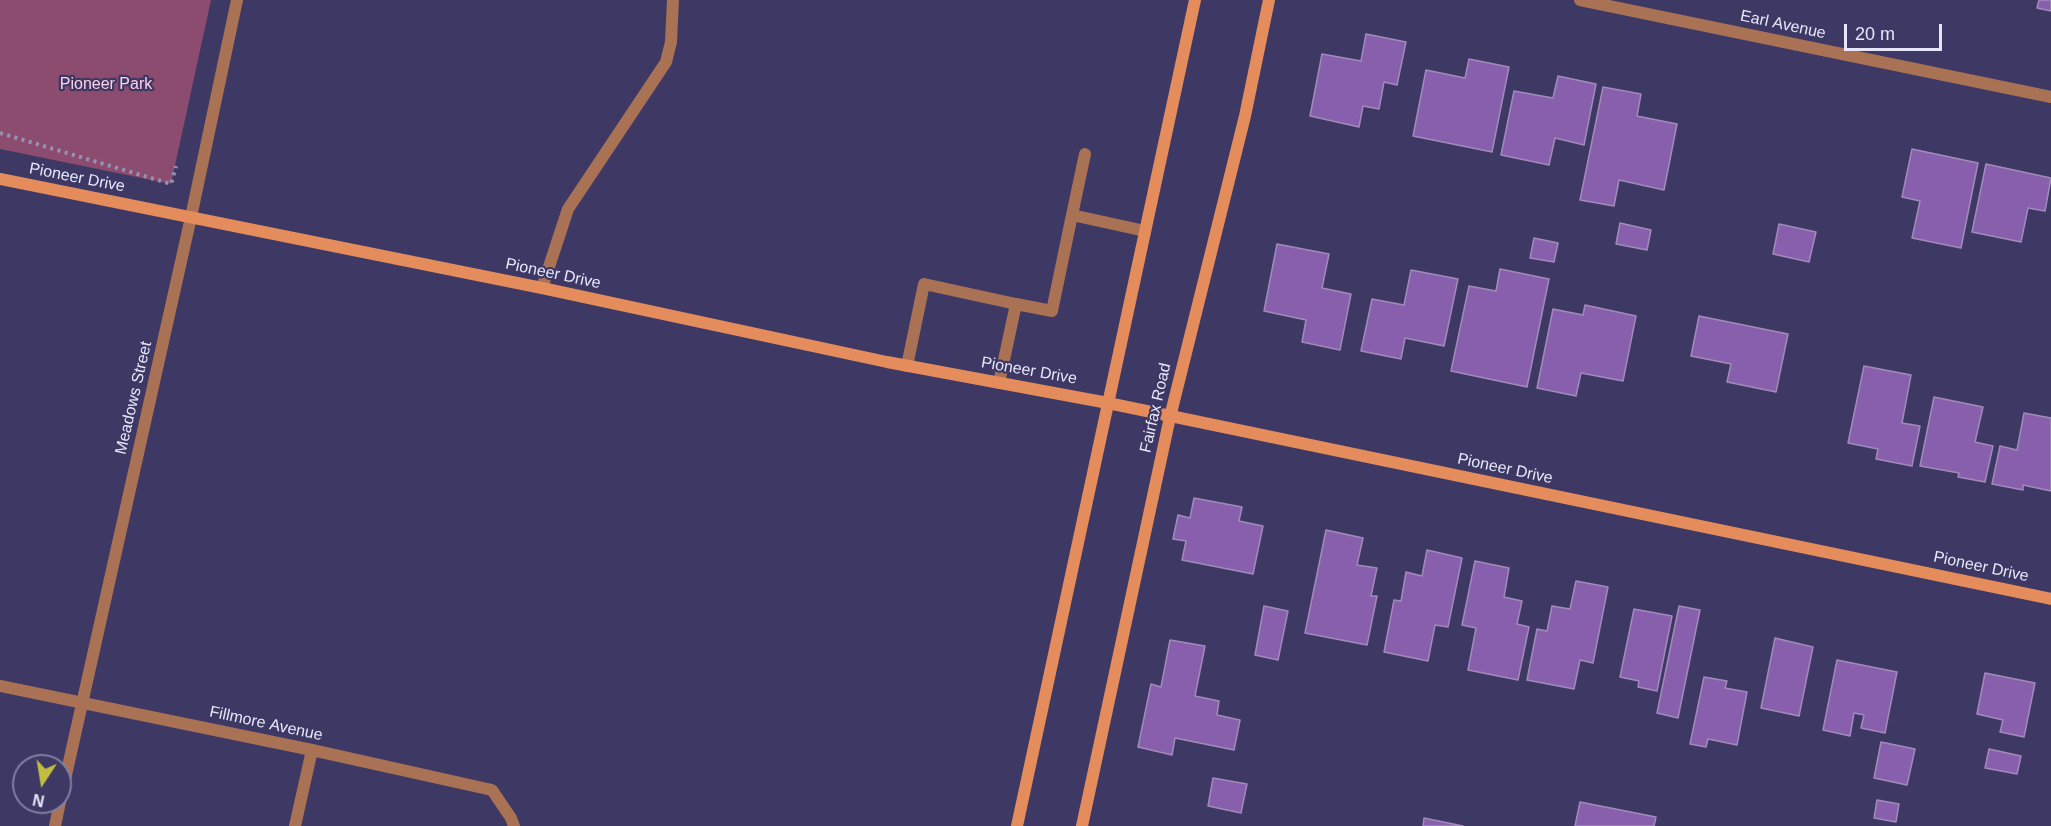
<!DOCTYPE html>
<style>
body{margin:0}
#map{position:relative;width:2051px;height:826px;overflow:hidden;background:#3d3864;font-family:Helvetica,sans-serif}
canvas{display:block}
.north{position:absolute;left:12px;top:754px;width:60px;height:60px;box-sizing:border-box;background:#3d3864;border:2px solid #817ea0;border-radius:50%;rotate:192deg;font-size:16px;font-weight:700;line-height:24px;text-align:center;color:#e6e6fb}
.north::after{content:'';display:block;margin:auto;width:21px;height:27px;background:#c2bd3f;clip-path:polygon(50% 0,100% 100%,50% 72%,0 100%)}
.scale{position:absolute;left:1844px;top:24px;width:98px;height:27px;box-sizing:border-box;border:3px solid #e6e6fb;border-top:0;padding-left:8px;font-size:18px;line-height:21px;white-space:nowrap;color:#e6e6fb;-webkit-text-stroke:4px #3d3864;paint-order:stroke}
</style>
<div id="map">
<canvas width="2051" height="826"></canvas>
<div class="north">N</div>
<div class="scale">20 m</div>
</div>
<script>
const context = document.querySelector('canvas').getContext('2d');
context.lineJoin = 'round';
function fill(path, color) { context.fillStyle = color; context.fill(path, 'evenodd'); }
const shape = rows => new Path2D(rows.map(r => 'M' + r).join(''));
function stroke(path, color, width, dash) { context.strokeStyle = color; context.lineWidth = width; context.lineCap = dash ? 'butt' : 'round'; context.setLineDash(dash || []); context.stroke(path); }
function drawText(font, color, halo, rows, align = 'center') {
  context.font = font + ' Helvetica,sans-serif'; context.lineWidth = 4.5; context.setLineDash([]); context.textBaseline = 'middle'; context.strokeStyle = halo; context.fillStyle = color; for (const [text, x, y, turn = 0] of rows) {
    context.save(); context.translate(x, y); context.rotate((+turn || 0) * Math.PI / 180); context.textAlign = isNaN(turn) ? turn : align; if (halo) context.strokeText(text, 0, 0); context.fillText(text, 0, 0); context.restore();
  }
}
fill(shape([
 [0,0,211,0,171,184,0,149]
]), '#8c4c6f');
const building = shape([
 [2039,0,2051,0,2051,11,2037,8,2039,0],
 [1366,34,1406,42,1397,85,1384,82,1379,109,1363,106,1359,127,1310,116,1322,54,1361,61,1366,34],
 [1469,59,1509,67,1492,152,1413,136,1426,70,1465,78,1469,59],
 [1558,76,1596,84,1584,145,1555,138,1549,165,1501,155,1514,91,1553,98,1558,76],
 [1603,87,1641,94,1637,116,1677,124,1664,190,1619,180,1614,206,1580,200,1603,87],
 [1912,149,1978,163,1961,248,1912,238,1920,201,1902,197,1912,149],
 [1986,164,2051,178,2045,211,2028,208,2021,242,1972,232,1986,164],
 [1620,223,1651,230,1647,250,1616,244,1620,223],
 [1779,224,1816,232,1809,262,1773,254,1779,224],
 [1534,238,1558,243,1554,262,1530,258,1534,238],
 [1277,244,1329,254,1322,288,1351,294,1340,350,1302,342,1306,320,1264,311,1277,244],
 [1500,269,1549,279,1527,387,1451,371,1469,286,1496,291,1500,269],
 [1411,270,1458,279,1444,346,1405,338,1401,359,1361,351,1372,299,1404,305,1411,270],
 [1585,305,1636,316,1623,381,1581,373,1576,396,1537,388,1553,309,1583,315,1585,305],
 [1699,316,1788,334,1776,392,1727,382,1731,364,1691,356,1699,316],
 [1864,366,1911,375,1902,423,1920,426,1912,466,1876,459,1878,449,1848,443,1864,366],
 [1934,397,1983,407,1975,442,1993,446,1985,482,1958,477,1959,473,1920,466,1934,397],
 [2024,413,2051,418,2051,491,2023,485,2023,490,1992,484,2000,446,2017,450,2024,413],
 [1194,498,1242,507,1239,521,1263,526,1253,574,1182,560,1186,541,1173,539,1178,515,1190,518,1194,498],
 [1326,530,1363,538,1357,565,1377,568,1371,596,1377,596,1367,645,1305,633,1326,530],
 [1427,550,1462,558,1448,627,1435,625,1428,661,1384,652,1394,600,1401,601,1406,572,1422,576,1427,550],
 [1475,561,1509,568,1504,597,1522,601,1517,624,1529,627,1518,680,1468,670,1476,628,1462,625,1475,561],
 [1576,581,1608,587,1593,663,1580,660,1574,689,1527,680,1537,629,1547,631,1552,606,1570,609,1576,581],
 [1264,606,1288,611,1278,660,1255,655,1264,606],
 [1679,606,1700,610,1678,718,1657,713,1679,606],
 [1634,609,1672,616,1657,691,1638,687,1639,681,1620,677,1634,609],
 [1775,638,1813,647,1799,716,1761,708,1775,638],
 [1170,640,1205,646,1195,696,1219,701,1217,715,1240,720,1234,750,1175,738,1172,755,1138,747,1151,684,1161,687,1170,640],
 [1837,660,1897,672,1885,733,1861,728,1864,715,1854,713,1850,736,1823,730,1837,660],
 [1985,673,2035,683,2024,737,2000,732,2003,720,1977,714,1985,673],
 [1704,677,1727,681,1725,688,1747,692,1737,745,1708,739,1706,747,1690,744,1704,677],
 [1881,742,1915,749,1907,785,1874,778,1881,742],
 [1989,749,2021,756,2017,774,1985,768,1989,749],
 [1213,778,1247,784,1241,813,1208,806,1213,778],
 [1877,800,1899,804,1896,822,1874,818,1877,800],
 [1580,802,1656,817,1654,826,1575,826,1580,802],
 [1424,818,1463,826,1423,826,1424,818]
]);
fill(building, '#885fad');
stroke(building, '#a28bba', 1.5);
stroke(shape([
 [0,133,171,184,176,166]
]), '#9593b3', 4, [3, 4.5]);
stroke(shape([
 [1072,215,1085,154],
 [1016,304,1052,311,1072,215,1145,231],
 [907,366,924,284,1016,304,999,383],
 [295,826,312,750]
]), '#aa7255', 12);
stroke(shape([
 [1580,0,2051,97],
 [542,288,568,209,666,62,671,42,673,0],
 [0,686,312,750,492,790,511,818,514,826],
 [60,802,191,217,237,0],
 [55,826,60,802]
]), '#aa7255', 12);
stroke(shape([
 [0,179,542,288,887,362,1108,403,2051,599],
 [1017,826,1195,0],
 [1082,826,1170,417,1245,116,1269,0]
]), '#e58c5d', 12);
drawText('16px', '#e6e6fb', '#3d3864', [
 ["Earl Avenue",1783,25,12],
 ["Pioneer Drive",77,178,11],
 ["Pioneer Drive",553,274,12],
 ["Pioneer Drive",1029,371,10],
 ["Meadows Street",134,398,-77],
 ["Fairfax Road",1156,408,-77],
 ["Pioneer Drive",1505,469,12],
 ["Pioneer Drive",1981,567,12],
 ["Fillmore Avenue",266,724,12]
]);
drawText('16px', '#ffcfe6', '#3d3864', [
 ["Pioneer Park",106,85]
]);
</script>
